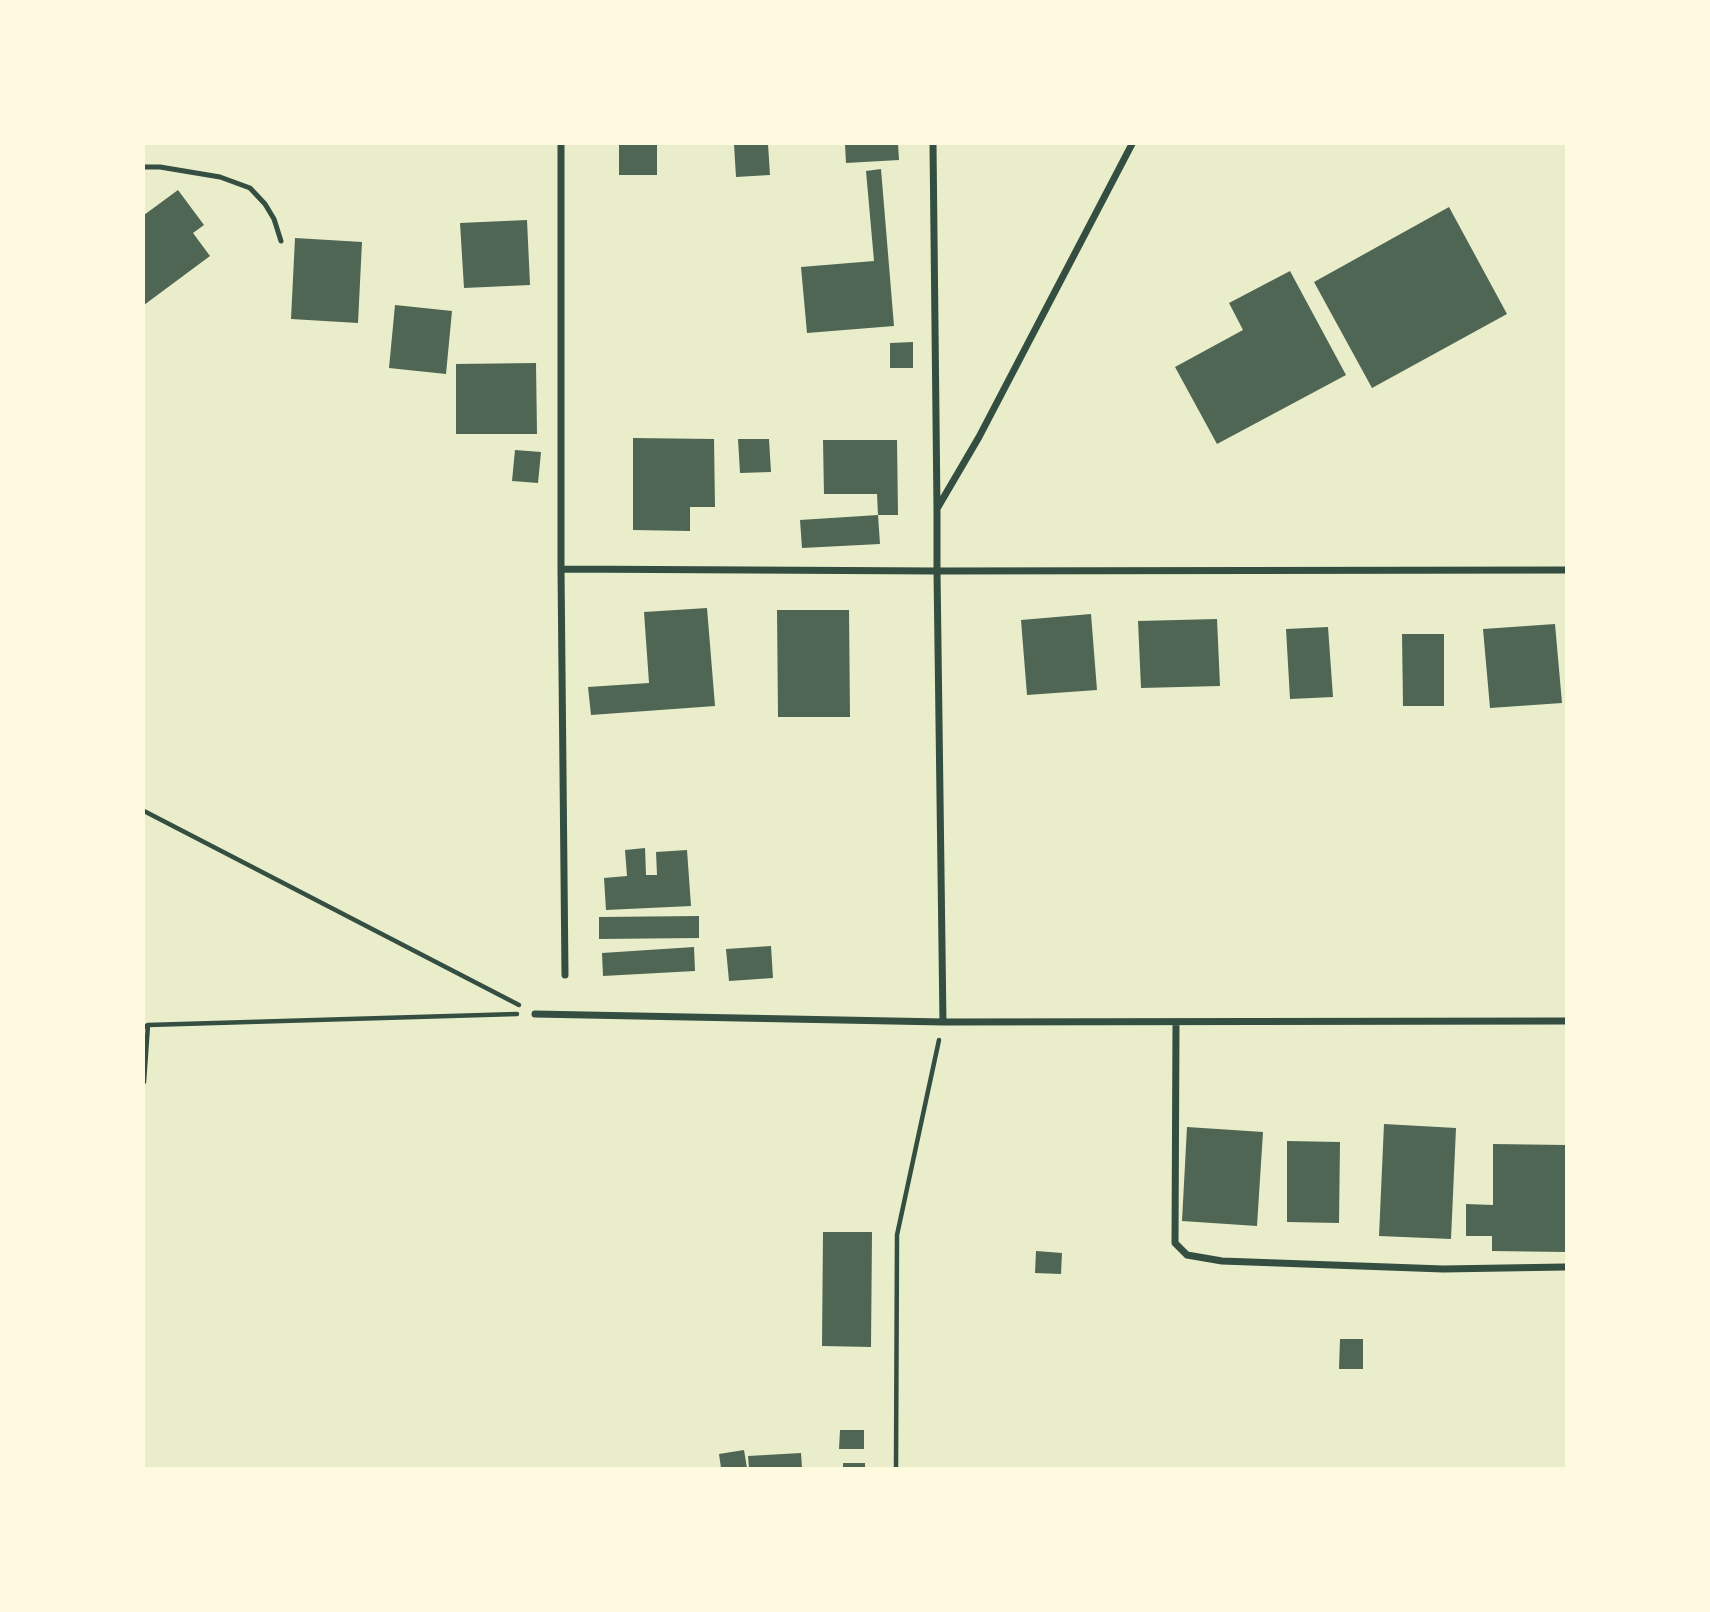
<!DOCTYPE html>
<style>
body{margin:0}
#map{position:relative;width:1710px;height:1612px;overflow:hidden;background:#e9edc9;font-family:"PT Sans",sans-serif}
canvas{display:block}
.frame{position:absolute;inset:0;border:145px solid #fefae0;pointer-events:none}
</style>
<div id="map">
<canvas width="1710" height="1612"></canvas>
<div class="frame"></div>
</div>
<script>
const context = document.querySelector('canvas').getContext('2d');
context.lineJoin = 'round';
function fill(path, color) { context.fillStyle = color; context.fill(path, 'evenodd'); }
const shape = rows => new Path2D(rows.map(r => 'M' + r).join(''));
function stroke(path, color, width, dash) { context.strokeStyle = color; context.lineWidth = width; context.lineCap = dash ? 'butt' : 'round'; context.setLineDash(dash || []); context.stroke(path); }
fill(shape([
 [619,144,657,144,657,175,619,175],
 [734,144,768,144,770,175,736,177],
 [845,144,898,144,899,160,846,163],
 [881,169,894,326,807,333,801,267,874,261,866,171],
 [178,190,204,225,193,233,210,256,144,305,144,215],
 [1449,207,1507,314,1372,388,1314,282],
 [527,220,530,285,464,288,460,223],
 [295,238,362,242,358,323,291,319],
 [1290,271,1346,375,1217,444,1175,367,1243,330,1229,303],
 [395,305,452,311,446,374,389,368],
 [913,342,913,368,890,368,890,343],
 [536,363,537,434,456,434,456,364],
 [633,438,714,439,715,507,690,507,690,531,633,530],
 [738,439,769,439,771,472,740,473],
 [823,440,897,440,898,515,878,515,880,544,802,548,800,520,878,515,877,494,824,494],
 [515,450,541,452,538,483,512,481],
 [707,608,715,706,591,715,588,687,649,683,644,612],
 [777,610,849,610,850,717,778,717],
 [1091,614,1097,690,1027,695,1021,620],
 [1217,619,1220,686,1141,688,1138,621],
 [1555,624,1562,703,1490,708,1483,629],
 [1328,627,1333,697,1290,699,1286,629],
 [1402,634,1444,634,1444,706,1403,706],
 [645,848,646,875,657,875,656,852,687,850,691,906,606,910,604,878,627,876,625,850],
 [699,916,699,938,599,939,599,917],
 [771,946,773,978,729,981,726,949],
 [694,947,695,971,603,976,602,953],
 [1384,1124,1456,1128,1451,1239,1379,1236],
 [1187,1127,1263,1132,1257,1226,1182,1221],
 [1287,1141,1340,1142,1339,1223,1287,1222],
 [1493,1144,1566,1145,1566,1252,1492,1251,1492,1236,1466,1236,1466,1204,1493,1205],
 [823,1232,872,1232,871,1347,822,1346],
 [1036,1251,1062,1253,1061,1274,1035,1273],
 [1340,1339,1363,1339,1363,1369,1339,1369],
 [840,1430,864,1430,864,1449,839,1449],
 [744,1450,747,1468,721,1468,719,1454],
 [801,1453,802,1468,749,1468,748,1456],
 [843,1463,865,1463,865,1468,843,1468]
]), '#4f6655');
stroke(shape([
 [144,811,519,1005],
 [144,1027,148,1025,517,1014],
 [144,1082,148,1025],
 [896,1468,897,1235,939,1040]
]), '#344e41', 4.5);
stroke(shape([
 [144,167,160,167,220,177,250,188,265,204,274,219,281,241]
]), '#344e41', 5);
stroke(shape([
 [561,144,561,569,565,975],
 [933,144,937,509,937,571,943,1022],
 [938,507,979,437,1132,144],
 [561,569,937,571,1566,570],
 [535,1014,943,1022,1566,1021],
 [1176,1022,1175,1243,1187,1255,1222,1261,1443,1269,1565,1267]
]), '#344e41', 7);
</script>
